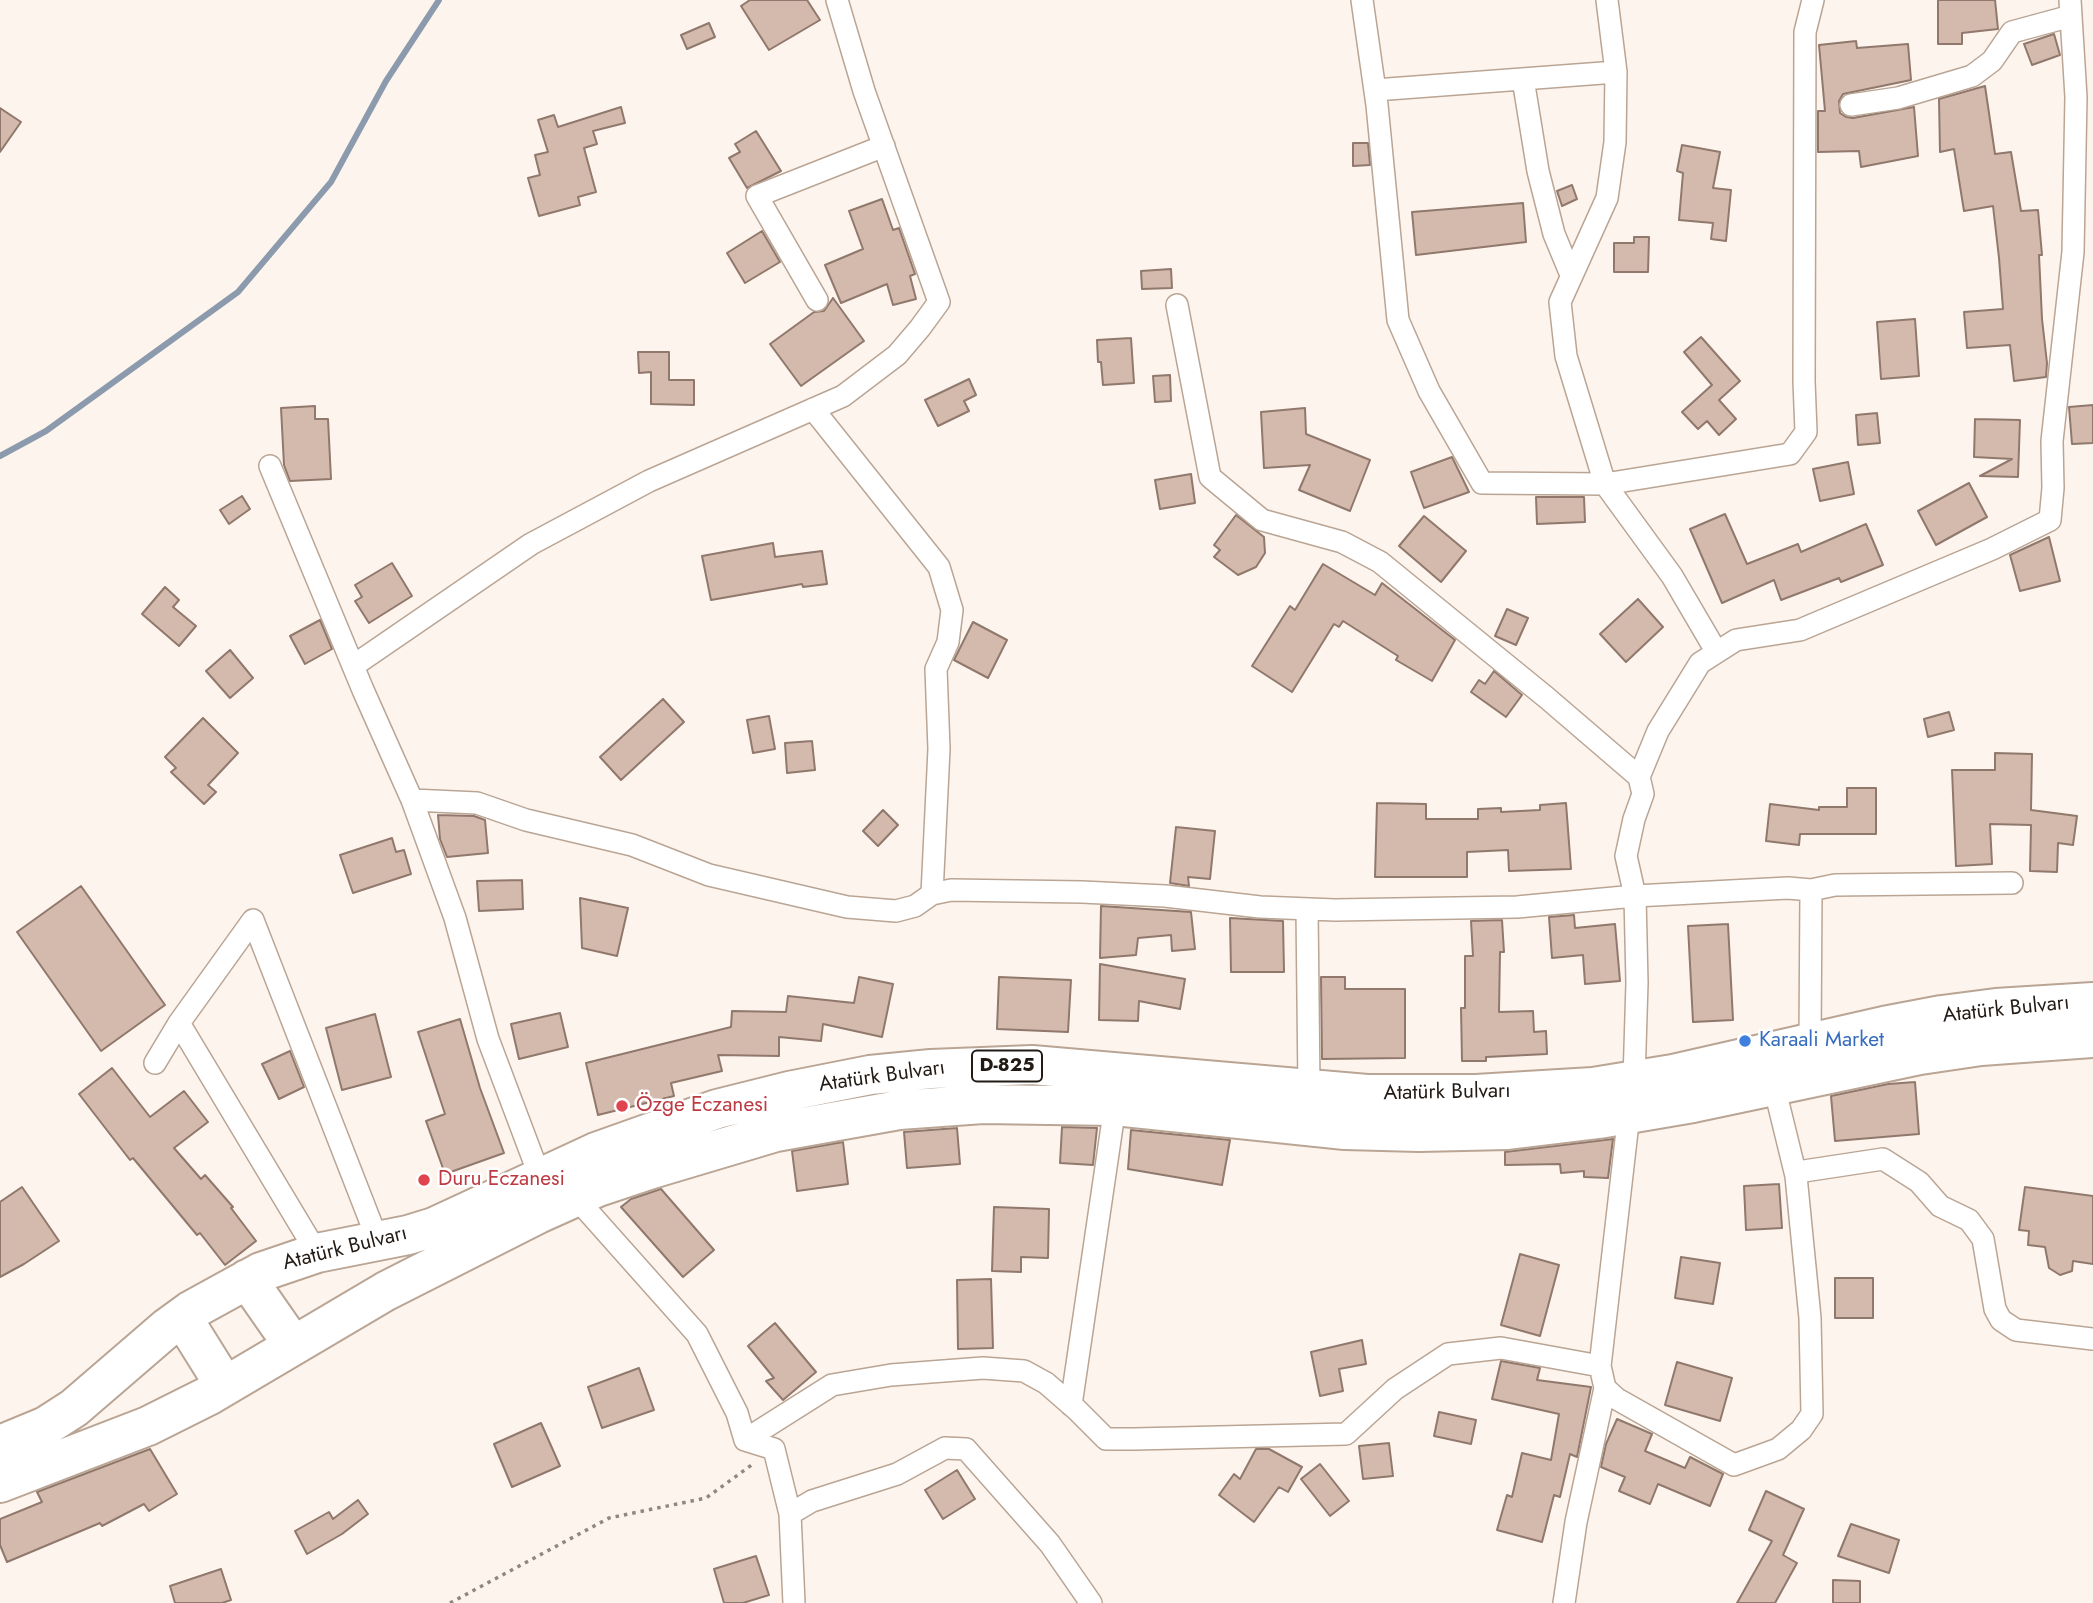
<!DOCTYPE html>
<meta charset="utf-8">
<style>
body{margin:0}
canvas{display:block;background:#fdf4ed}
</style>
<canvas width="2093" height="1603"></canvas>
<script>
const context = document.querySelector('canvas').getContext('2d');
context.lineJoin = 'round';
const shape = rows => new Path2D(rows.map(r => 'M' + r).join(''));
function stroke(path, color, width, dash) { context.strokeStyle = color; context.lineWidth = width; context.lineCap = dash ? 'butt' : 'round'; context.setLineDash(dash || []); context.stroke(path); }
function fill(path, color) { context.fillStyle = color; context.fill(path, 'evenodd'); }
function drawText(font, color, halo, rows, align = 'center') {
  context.font = font + ' Jost,sans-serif'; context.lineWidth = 5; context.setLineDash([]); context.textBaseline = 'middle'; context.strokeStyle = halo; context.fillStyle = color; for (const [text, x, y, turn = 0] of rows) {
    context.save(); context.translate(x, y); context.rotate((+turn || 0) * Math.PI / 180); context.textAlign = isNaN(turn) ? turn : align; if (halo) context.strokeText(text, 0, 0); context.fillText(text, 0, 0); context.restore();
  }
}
stroke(shape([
 [0,456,46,431,238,292,331,182,386,81,439,0]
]), '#8c9aad', 6);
const building = shape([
 [750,0,807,0,820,20,769,50,741,6,750,0],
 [1938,0,1995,0,1998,29,1962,33,1962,44,1938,44,1938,0],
 [709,23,715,37,687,49,681,35,709,23],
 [2054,34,2060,55,2032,65,2024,44,2054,34],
 [1856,41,1857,48,1908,44,1911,80,1843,94,1839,101,1840,113,1846,117,1853,118,1914,107,1918,156,1861,167,1859,151,1818,152,1818,111,1825,111,1819,45,1856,41],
 [1985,86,1995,154,2011,152,2021,211,2038,210,2042,255,2039,255,2042,319,2047,363,2046,377,2014,381,2010,345,1967,348,1964,312,2003,309,1999,258,1993,206,1964,211,1954,149,1940,152,1939,99,1985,86],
 [621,107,625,123,593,131,597,144,584,148,596,192,578,197,580,205,539,216,528,178,540,175,535,155,548,152,538,120,554,115,558,127,621,107],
 [0,108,21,122,0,152,0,108],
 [756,131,781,171,747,188,729,158,740,152,735,144,756,131],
 [1353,143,1368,143,1370,165,1353,166,1353,143],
 [1682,145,1720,152,1713,188,1731,190,1726,241,1711,239,1713,223,1679,220,1683,173,1677,171,1682,145],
 [1572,185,1577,199,1562,206,1557,191,1572,185],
 [882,199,893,230,899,228,915,274,910,276,916,299,893,305,887,284,841,303,825,265,863,249,849,211,882,199],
 [1523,203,1526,242,1416,255,1412,212,1523,203],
 [762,231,780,262,745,283,727,253,762,231],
 [1634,237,1649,237,1648,272,1614,272,1614,243,1634,243,1634,237],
 [1171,269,1172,288,1142,289,1141,271,1171,269],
 [833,298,864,341,801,386,770,344,814,312,824,311,833,298],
 [1915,319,1919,376,1881,379,1877,322,1915,319],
 [1701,337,1740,381,1719,400,1736,419,1719,435,1707,421,1698,429,1682,412,1712,385,1684,352,1701,337],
 [1131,338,1134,383,1103,385,1101,362,1098,362,1097,340,1131,338],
 [638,352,669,352,669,380,694,380,694,405,651,404,651,372,639,373,638,352],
 [1170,375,1171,401,1155,402,1153,376,1170,375],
 [969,379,976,395,964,401,969,411,938,426,925,400,969,379],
 [2093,405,2093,443,2072,444,2069,407,2093,405],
 [315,406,315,419,328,419,331,479,290,481,284,465,281,408,315,406],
 [1305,408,1306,434,1370,460,1350,511,1299,490,1310,465,1264,468,1261,412,1305,408],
 [1877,413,1880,443,1858,445,1856,415,1877,413],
 [1975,419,2020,420,2018,477,1980,476,2012,459,1974,457,1975,419],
 [1452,457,1469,492,1424,508,1411,472,1452,457],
 [1848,462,1854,494,1820,501,1813,469,1848,462],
 [1191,474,1195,503,1160,509,1155,480,1191,474],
 [1969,483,1987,517,1936,545,1918,511,1969,483],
 [242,496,250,509,229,524,220,510,242,496],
 [1536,497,1584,497,1585,522,1537,524,1536,497],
 [1725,514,1747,564,1798,544,1801,552,1866,524,1883,565,1841,582,1839,578,1781,600,1774,580,1722,603,1690,529,1725,514],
 [1236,515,1264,537,1265,553,1256,567,1238,575,1214,557,1220,550,1214,545,1236,515],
 [1424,516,1466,551,1441,582,1399,546,1424,516],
 [2049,537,2060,581,2020,591,2010,555,2049,537],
 [773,543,775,557,822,551,827,584,803,587,802,584,711,600,702,556,773,543],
 [392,563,412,596,369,623,355,601,362,597,355,585,392,563],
 [1323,564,1375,595,1382,583,1455,640,1432,681,1396,660,1398,656,1343,621,1339,627,1334,624,1292,692,1252,666,1290,606,1295,610,1323,564],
 [165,587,179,600,173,607,196,626,179,646,142,614,165,587],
 [1638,599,1663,627,1626,662,1600,634,1638,599],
 [1507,609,1528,618,1516,645,1495,636,1507,609],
 [320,620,332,649,305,664,290,636,320,620],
 [973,622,1007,640,988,678,954,660,973,622],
 [230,650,253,678,230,698,206,671,230,650],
 [1494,671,1522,695,1506,717,1471,692,1479,680,1485,684,1494,671],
 [663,699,684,722,621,780,600,757,663,699],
 [1949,712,1954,730,1928,737,1924,719,1949,712],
 [769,716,775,749,753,753,747,720,769,716],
 [203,718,238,753,208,785,216,792,204,804,171,772,176,768,165,757,203,718],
 [812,741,815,770,787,773,785,743,812,741],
 [1995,753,2032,754,2031,810,2077,816,2073,845,2058,843,2057,872,2030,871,2031,825,1990,824,1992,864,1956,866,1952,770,1995,770,1995,753],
 [1847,788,1876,788,1876,834,1800,834,1799,845,1766,841,1770,804,1819,810,1819,807,1847,807,1847,788],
 [1377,803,1426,804,1426,819,1478,819,1478,809,1501,808,1501,812,1540,810,1540,805,1566,803,1571,869,1509,871,1508,850,1467,852,1467,877,1375,877,1377,803],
 [883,810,898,825,878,846,863,831,883,810],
 [438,815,474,816,485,820,488,853,447,857,440,839,438,815],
 [1176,827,1215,831,1210,879,1188,877,1189,886,1170,883,1176,827],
 [392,838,396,852,404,850,411,874,353,893,340,855,392,838],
 [522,880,523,909,479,911,477,881,522,880],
 [81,886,165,1005,101,1051,17,932,81,886],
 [580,898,628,908,617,956,582,948,580,898],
 [1101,906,1191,912,1195,949,1172,951,1171,935,1138,938,1136,955,1100,958,1101,906],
 [1574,915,1575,928,1615,924,1620,981,1585,984,1583,955,1552,958,1549,917,1574,915],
 [1230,918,1283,921,1284,972,1231,972,1230,918],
 [1502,920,1504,952,1500,952,1499,1012,1533,1011,1534,1032,1546,1031,1547,1054,1486,1057,1486,1061,1462,1061,1461,1008,1465,1008,1465,956,1473,956,1471,921,1502,920],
 [1728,924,1733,1020,1693,1022,1688,926,1728,924],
 [1100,964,1185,979,1180,1009,1139,1001,1138,1021,1099,1020,1100,964],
 [859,977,893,984,882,1037,823,1024,821,1041,779,1037,779,1056,718,1055,722,1071,671,1083,674,1096,598,1115,586,1063,731,1027,732,1011,786,1012,788,996,854,1003,859,977],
 [999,977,1071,980,1068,1032,997,1029,999,977],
 [1321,977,1345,977,1345,989,1405,989,1405,1058,1322,1059,1321,977],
 [560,1013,568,1047,519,1059,511,1024,560,1013],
 [375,1014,391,1077,342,1090,326,1028,375,1014],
 [460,1019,480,1088,504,1153,445,1174,426,1121,445,1114,418,1032,460,1019],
 [290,1051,304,1087,279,1099,262,1064,290,1051],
 [112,1068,150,1117,184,1091,208,1122,174,1148,201,1179,205,1175,233,1207,231,1208,256,1241,225,1265,200,1233,197,1235,133,1158,130,1160,79,1094,112,1068],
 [1915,1082,1919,1134,1835,1141,1831,1096,1888,1084,1915,1082],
 [1062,1127,1097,1128,1093,1165,1060,1163,1062,1127],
 [957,1128,960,1164,907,1168,904,1132,957,1128],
 [1131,1130,1230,1140,1222,1185,1128,1169,1131,1130],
 [1613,1139,1608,1178,1584,1177,1584,1171,1561,1173,1560,1164,1505,1165,1505,1152,1613,1139],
 [843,1142,848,1184,797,1191,792,1151,843,1142],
 [1779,1184,1782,1228,1746,1230,1744,1186,1779,1184],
 [22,1187,59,1241,24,1264,0,1277,0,1202,22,1187],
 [2025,1187,2093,1196,2093,1264,2073,1261,2072,1271,2060,1275,2049,1268,2045,1247,2028,1245,2029,1231,2019,1230,2025,1187],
 [661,1189,714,1250,683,1277,621,1207,631,1199,661,1189],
 [994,1207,1049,1209,1048,1258,1021,1257,1021,1272,992,1271,994,1207],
 [1520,1254,1559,1265,1540,1336,1501,1325,1520,1254],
 [1681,1257,1720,1263,1713,1304,1675,1298,1681,1257],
 [1835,1278,1873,1278,1873,1318,1835,1318,1835,1278],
 [991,1279,993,1348,958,1349,957,1280,991,1279],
 [775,1323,816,1372,783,1400,766,1381,774,1378,748,1346,775,1323],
 [1362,1340,1366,1364,1339,1369,1343,1391,1320,1396,1311,1352,1362,1340],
 [1501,1361,1540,1368,1537,1380,1591,1387,1577,1457,1570,1454,1560,1497,1554,1495,1542,1542,1497,1530,1507,1495,1512,1497,1522,1453,1551,1460,1559,1414,1492,1399,1501,1361],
 [1677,1362,1732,1378,1720,1421,1665,1405,1677,1362],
 [639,1368,654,1410,602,1428,588,1387,639,1368],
 [1439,1412,1476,1420,1471,1444,1434,1436,1439,1412],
 [1617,1419,1652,1434,1645,1451,1685,1468,1690,1457,1723,1474,1710,1506,1658,1484,1650,1504,1619,1491,1625,1477,1601,1467,1606,1444,1617,1419],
 [541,1423,560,1466,512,1487,494,1444,541,1423],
 [1389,1443,1393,1476,1363,1479,1359,1446,1389,1443],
 [150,1449,177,1494,149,1511,144,1504,102,1526,100,1523,7,1562,0,1545,0,1519,42,1502,37,1492,150,1449],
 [1256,1449,1269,1449,1302,1467,1288,1492,1279,1487,1254,1522,1219,1495,1234,1474,1240,1479,1256,1449],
 [1320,1464,1349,1501,1330,1516,1301,1479,1320,1464],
 [957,1470,975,1499,943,1519,925,1490,957,1470],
 [1766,1491,1804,1509,1783,1555,1797,1563,1775,1603,1737,1603,1772,1541,1749,1530,1766,1491],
 [358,1500,368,1514,342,1534,307,1554,295,1531,329,1512,333,1519,358,1500],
 [1851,1524,1899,1540,1889,1573,1838,1556,1851,1524],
 [756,1556,769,1595,743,1603,724,1603,714,1569,756,1556],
 [221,1569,231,1600,222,1603,175,1603,170,1586,221,1569],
 [1833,1580,1860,1581,1860,1603,1833,1603,1833,1580]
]);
fill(building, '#d4baad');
stroke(building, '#90786c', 2);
const street = shape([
 [1362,0,1377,105,1398,320,1429,391,1482,483,1605,484,1790,454,1806,432,1804,381,1805,32,1813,0],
 [1607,0,1616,72,1615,142,1607,198,1560,302,1566,356,1605,484,1672,576,1716,651],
 [1523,79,1538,171,1554,234,1571,275],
 [1375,90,1616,72],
 [1851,105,1898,98,1972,76,1992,61,2012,32,2071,16],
 [817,300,757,196,884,146],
 [1177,305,1210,477,1262,520,1342,542,1380,562,1547,698,1639,777],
 [813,409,939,567,952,610,948,642,936,669,939,749,932,894],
 [270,466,363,690,412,800,455,918,488,1039,540,1177],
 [353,666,531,544,649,481,843,396,897,355,920,328,939,302,864,91,837,0],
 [412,800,477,803,526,820,632,845,709,875,847,907,896,911,915,906,932,894,951,890,1082,892,1165,896,1260,907,1335,910,1517,907,1635,896,1788,888,1811,890,1835,885,2012,883],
 [1307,909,1309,1088],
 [179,1023,317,1253],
 [1810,1043,1811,890],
 [155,1063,179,1023,253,920,378,1241],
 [1634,1080,1637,983,1635,896,1626,856,1634,819,1643,794,1639,777,1658,731,1700,663,1736,640,1800,630,1992,549,2050,520,2053,488,2052,441,2073,252,2076,97,2070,0],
 [1629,1114,1600,1366,1605,1388,1617,1399,1734,1465,1778,1449,1801,1430,1812,1414,1810,1318,1796,1176,1774,1086],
 [1796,1176,1804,1171,1883,1159,1919,1182,1940,1206,1969,1220,1983,1239,1995,1309,2001,1320,2016,1330,2093,1339],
 [576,1198,697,1334,737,1413,745,1440,774,1449,790,1514,794,1603],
 [1071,1405,1115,1106],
 [745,1440,832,1385,891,1375,983,1368,1024,1371,1046,1383,1077,1410,1106,1439,1135,1439,1346,1434,1395,1389,1448,1354,1501,1348,1600,1366],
 [790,1514,812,1501,897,1474,945,1448,966,1449,1050,1544,1091,1603],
 [1564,1603,1576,1522,1605,1388]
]);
const highway = shape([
 [247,1279,293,1345],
 [182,1317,225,1386],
 [0,1445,46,1426,74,1408,168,1327,190,1311,261,1272,317,1253,408,1235,434,1227,596,1152,717,1109,789,1091,870,1075,931,1069,1032,1065,1367,1094,1476,1094,1593,1087,1673,1074,1884,1026,1942,1015,1996,1008,2093,1002],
 [0,1483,148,1426,210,1395,386,1291,538,1214,598,1187,652,1169,776,1132,899,1110,983,1104,1115,1106,1345,1130,1419,1132,1508,1130,1599,1119,1693,1103,1920,1055,1981,1046,2093,1038]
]);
stroke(street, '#baa594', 24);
stroke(highway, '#baa594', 42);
stroke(shape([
 [450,1603,609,1518,706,1498,753,1464]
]), '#8f8780', 3.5, [3.5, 5]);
stroke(street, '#fff', 21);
stroke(highway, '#fff', 38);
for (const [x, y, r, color] of [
 [1745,1041,7,"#3f7fe0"],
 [622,1106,7,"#e0444e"],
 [424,1180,7,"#e0444e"]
]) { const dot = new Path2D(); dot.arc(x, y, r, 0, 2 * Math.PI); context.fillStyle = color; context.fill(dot); stroke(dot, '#fff', 2.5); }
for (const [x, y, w] of [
 [1007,1066,70]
]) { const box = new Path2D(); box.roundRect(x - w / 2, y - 15.5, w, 31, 5); context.fillStyle = '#fff'; context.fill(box); stroke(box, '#221a14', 2); }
drawText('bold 19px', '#221a14', null, [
 ["D-825",1007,1066]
]);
drawText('21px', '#221a14', '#fff', [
 ["Atatürk Bulvarı",2006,1010,-6],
 ["Atatürk Bulvarı",882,1077,-8],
 ["Atatürk Bulvarı",1447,1093,-1],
 ["Atatürk Bulvarı",345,1249,-14]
]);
drawText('21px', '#366cbe', '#fff', [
 ["Karaali Market",1759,1041]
], 'left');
drawText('21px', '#be3a42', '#fff', [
 ["Özge Eczanesi",636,1106],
 ["Duru Eczanesi",438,1180]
], 'left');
</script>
